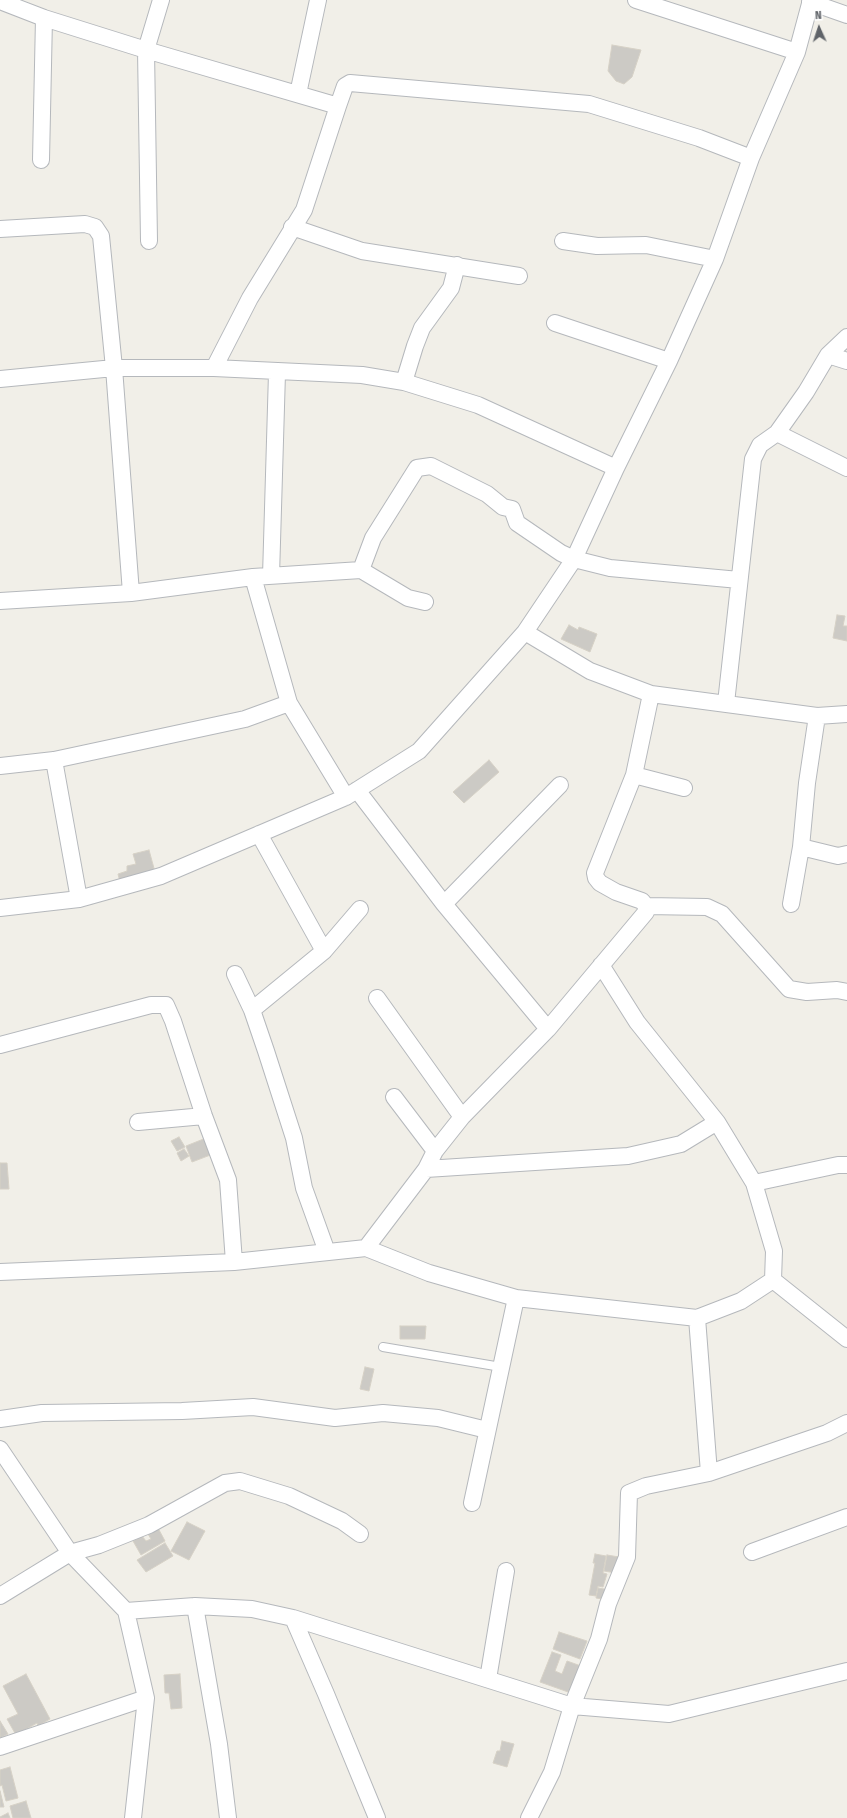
<!DOCTYPE html>
<style>
body{margin:0}
#map{position:relative;width:847px;height:1818px;overflow:hidden;background:#f1efe8;font-family:"Fira Sans Condensed",sans-serif}
canvas{display:block}
.north{position:absolute;left:799px;top:8px;width:40px;height:40px;-webkit-text-stroke:3px #fff;paint-order:stroke;rotate:357deg;font-size:11px;font-weight:700;line-height:16px;text-align:center;color:#5f6368}
.north::after{content:'';display:block;margin:auto;width:14px;height:18px;background:#5f6368;clip-path:polygon(50% 0,100% 100%,50% 72%,0 100%)}
</style>
<div id="map">
<canvas width="847" height="1818"></canvas>
<div class="north">N</div>
</div>
<script>
const context = document.querySelector('canvas').getContext('2d');
context.lineJoin = 'round';
function fill(path, color) { context.fillStyle = color; context.fill(path, 'evenodd'); }
const shape = rows => new Path2D(rows.map(r => 'M' + r).join(''));
function stroke(path, color, width, dash) { context.strokeStyle = color; context.lineWidth = width; context.lineCap = dash ? 'butt' : 'round'; context.setLineDash(dash || []); context.stroke(path); }
const building = shape([
 [612,45,641,50,632,77,624,84,616,81,608,71,612,45],
 [837,615,845,616,843,626,847,626,847,641,833,638,837,615],
 [569,625,578,630,579,627,597,634,590,652,561,639,569,625],
 [489,760,499,772,464,803,453,792,489,760],
 [149,850,155,872,120,882,118,874,127,871,127,866,136,864,133,854,149,850],
 [179,1137,185,1147,177,1151,171,1141,179,1137],
 [206,1138,213,1154,192,1162,186,1146,206,1138],
 [184,1149,189,1156,181,1161,177,1153,184,1149],
 [0,1163,7,1163,9,1189,0,1189,0,1163],
 [400,1326,426,1326,425,1339,400,1339,400,1326],
 [365,1367,374,1369,369,1391,360,1389,365,1367],
 [187,1522,205,1531,189,1560,171,1551,187,1522],
 [158,1528,165,1541,141,1555,133,1541,142,1536,146,1541,151,1539,148,1534,158,1528],
 [165,1543,173,1556,146,1572,137,1560,165,1543],
 [595,1554,606,1556,603,1573,607,1574,603,1587,598,1586,596,1596,589,1595,595,1563,593,1563,595,1554],
 [607,1555,619,1557,616,1573,604,1571,607,1555],
 [598,1588,610,1590,608,1600,596,1598,598,1588],
 [559,1632,587,1641,580,1659,553,1649,559,1632],
 [552,1652,561,1655,555,1671,562,1674,567,1661,581,1666,571,1693,540,1682,552,1652],
 [26,1674,50,1719,38,1726,37,1723,16,1735,7,1719,18,1714,3,1686,26,1674],
 [180,1674,182,1708,171,1709,169,1693,165,1693,164,1675,180,1674],
 [0,1721,8,1734,0,1738,0,1721],
 [502,1741,514,1744,507,1767,493,1763,497,1751,500,1751,502,1741],
 [10,1767,18,1798,6,1801,2,1785,0,1786,0,1770,10,1767],
 [0,1791,4,1807,0,1807,0,1791],
 [26,1801,31,1818,13,1818,10,1806,26,1801],
 [8,1813,10,1818,0,1818,0,1817,8,1813]
]);
fill(building, '#cccac5');
stroke(building, '#d6d1c6', 1);
const service = shape([
 [383,1347,501,1367]
]);
const minor = shape([
 [636,0,797,52],
 [0,1,44,18,146,50,338,106],
 [810,2,847,15],
 [298,94,318,0],
 [41,160,44,18],
 [292,227,362,251,519,276],
 [0,229,85,224,95,227,101,236,114,368,131,593],
 [149,241,146,50,161,0],
 [563,241,597,246,646,245,715,259],
 [555,323,669,361],
 [828,355,847,361],
 [214,368,250,298,304,210,338,106,345,86,350,83,589,104,699,138,751,158],
 [0,379,114,368,214,368,362,375,404,382,478,405,616,468],
 [404,382,415,346,422,328,451,288,457,265],
 [777,433,847,468],
 [361,570,373,538,417,468,431,466,487,494,503,507,512,509,517,523,561,553,574,559,610,568,739,580],
 [271,576,277,373],
 [253,577,289,703,346,797],
 [0,601,131,593,253,577,361,570,408,598,425,602],
 [525,632,590,671,651,694,817,716,847,714],
 [726,703,753,459,760,445,777,433,806,392,828,355,847,337],
 [54,760,79,899],
 [0,766,54,760,245,719,289,703],
 [634,775,684,788],
 [357,790,444,904,548,1029],
 [259,834,324,951],
 [801,847,838,856,847,854],
 [444,904,560,785],
 [791,904,801,847,807,783,817,716],
 [646,906,707,907,722,914,789,989,807,992,837,990,847,992],
 [0,908,79,899,161,876,346,797,419,751,525,632,574,559,616,468,669,361,715,259,751,158,797,52,811,0],
 [601,965,637,1022,717,1122,754,1183,774,1251,773,1280],
 [235,974,252,1010,266,1051,294,1138,304,1188,327,1252],
 [377,998,462,1117],
 [252,1010,324,951,360,909],
 [0,1045,151,1005,166,1005,173,1021,204,1116,228,1180,234,1262],
 [394,1097,435,1151],
 [138,1122,204,1116],
 [426,1169,628,1156,681,1144,717,1122],
 [754,1183,838,1165,847,1165],
 [366,1248,426,1169,435,1151,462,1117,548,1029,646,912,646,906,642,901,616,892,600,883,596,878,595,873,634,775,651,694],
 [0,1272,234,1262,366,1248,429,1273,516,1298,697,1318,741,1301,773,1280],
 [773,1280,847,1339],
 [697,1318,709,1473],
 [0,1419,42,1413,182,1411,253,1407,335,1418,383,1413,438,1418,487,1430],
 [0,1449,70,1553,126,1611,195,1606,252,1609,293,1618,572,1706,669,1714,847,1671],
 [472,1503,516,1298],
 [752,1552,847,1517],
 [0,1596,70,1553,99,1545,149,1525,225,1483,240,1481,289,1496,342,1521,360,1534],
 [195,1606,219,1744,228,1818],
 [126,1611,146,1698,133,1818],
 [293,1618,326,1694,377,1818],
 [488,1679,506,1571],
 [0,1747,146,1698],
 [529,1818,552,1772,572,1706,599,1639,608,1604,627,1557,629,1493,646,1486,709,1473,827,1433,847,1423]
]);
stroke(service, '#b5b8bc', 10);
stroke(minor, '#b5b8bc', 18);
stroke(service, '#fff', 8);
stroke(minor, '#fff', 16);
</script>
